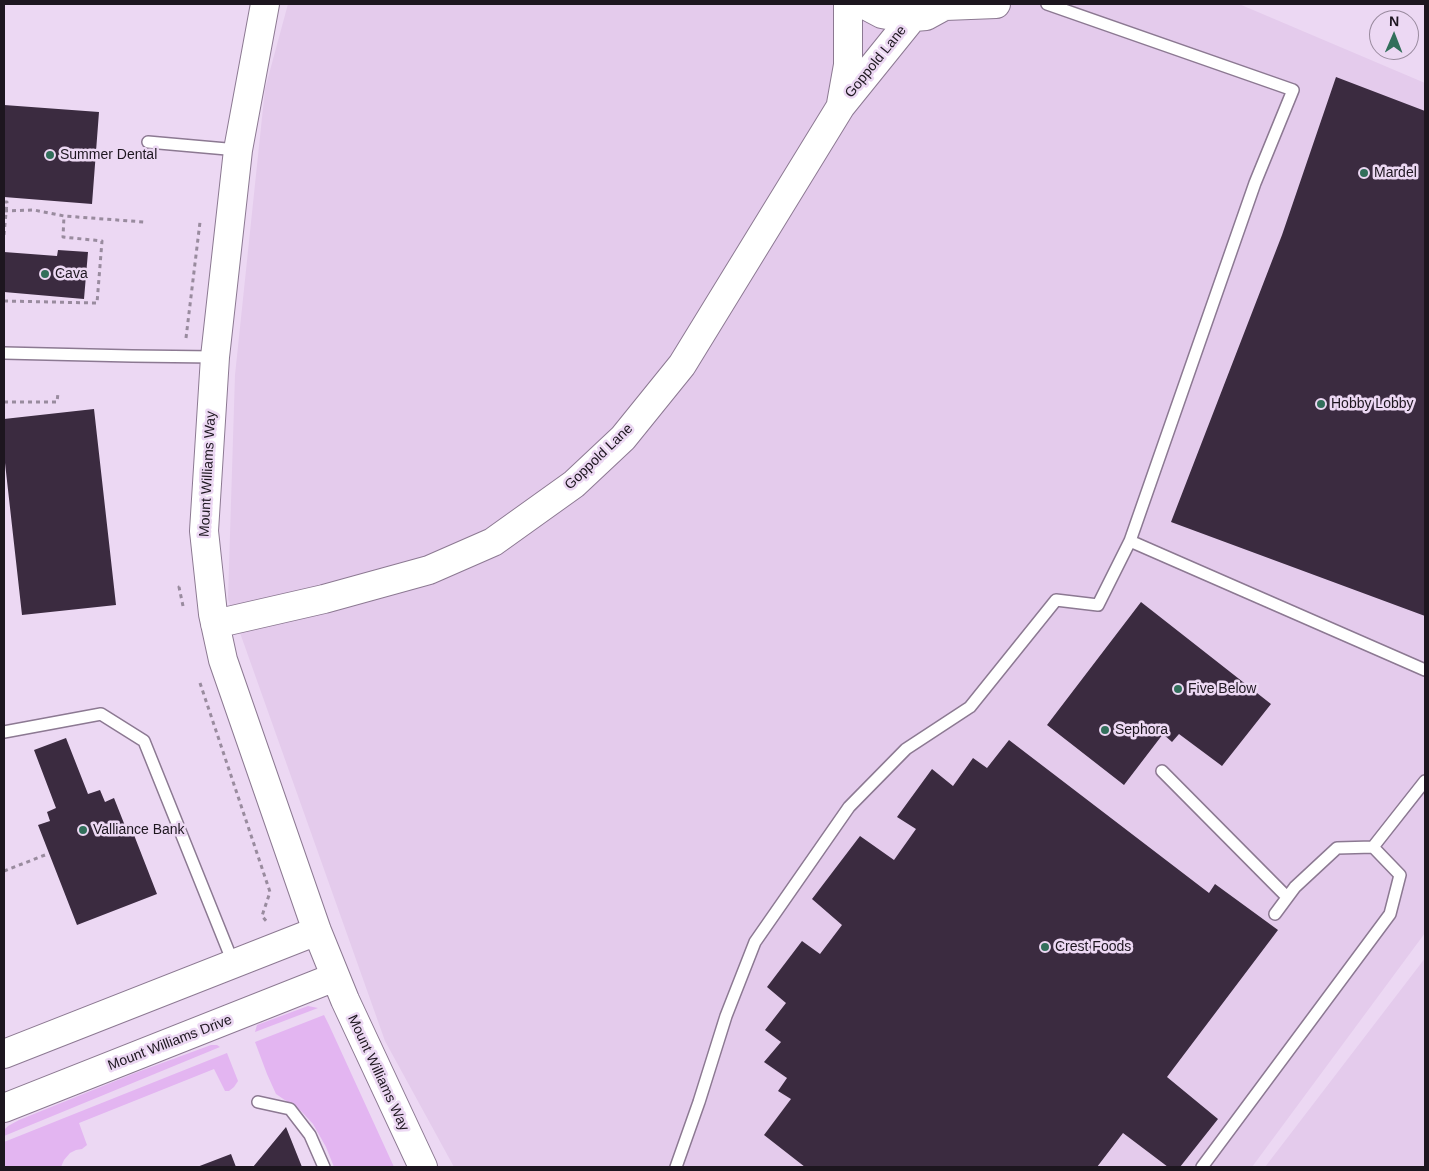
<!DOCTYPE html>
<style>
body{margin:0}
#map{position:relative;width:1429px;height:1171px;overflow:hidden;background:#ecd8f3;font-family:Arial,sans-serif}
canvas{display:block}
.frame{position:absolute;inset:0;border:5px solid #1d161f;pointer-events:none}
.north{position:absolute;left:1369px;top:10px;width:50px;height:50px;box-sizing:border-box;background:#ecd8f3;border:1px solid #998a9e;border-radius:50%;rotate:1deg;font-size:14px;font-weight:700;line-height:20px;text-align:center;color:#1d161f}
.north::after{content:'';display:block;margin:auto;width:18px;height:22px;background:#326f5b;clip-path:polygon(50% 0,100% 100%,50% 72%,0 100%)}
</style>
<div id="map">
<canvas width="1429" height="1171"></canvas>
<div class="frame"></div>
<div class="north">N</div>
</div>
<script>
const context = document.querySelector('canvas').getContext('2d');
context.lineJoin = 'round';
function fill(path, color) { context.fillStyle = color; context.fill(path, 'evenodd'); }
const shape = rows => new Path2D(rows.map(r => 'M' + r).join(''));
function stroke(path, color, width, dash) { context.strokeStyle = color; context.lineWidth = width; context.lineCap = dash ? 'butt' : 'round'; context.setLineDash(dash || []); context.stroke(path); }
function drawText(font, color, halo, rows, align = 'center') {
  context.font = font + ' Arial,sans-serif'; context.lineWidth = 5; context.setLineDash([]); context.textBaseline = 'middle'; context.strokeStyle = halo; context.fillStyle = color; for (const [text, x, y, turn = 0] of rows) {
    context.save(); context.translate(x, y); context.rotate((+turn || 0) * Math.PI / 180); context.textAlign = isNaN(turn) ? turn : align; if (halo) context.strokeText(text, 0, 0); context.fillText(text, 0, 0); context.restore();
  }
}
fill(shape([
 [288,4,1239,4,1425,83,1425,933,1252,1167,454,1167,385,1041,228,599,235,375,265,89],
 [1425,958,1425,1167,1265,1167,1419,966]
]), '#e4cbec');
fill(shape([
 [308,1006,318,1008,255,1032,257,1025],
 [324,1015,329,1025,394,1167,334,1167,326,1147,313,1124,301,1111,276,1094,267,1074,255,1042],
 [211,1045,217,1045,220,1047,4,1136,4,1130,8,1126,19,1120,135,1073],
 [227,1053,238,1081,234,1087,229,1091,225,1091,214,1069,79,1123,87,1145,82,1149,76,1150,70,1153,64,1160,61,1167,4,1167,4,1142]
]), '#e3b5f1');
fill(shape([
 [1336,77,1425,111,1425,616,1171,522,1282,235],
 [4,105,99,112,92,204,4,197],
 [58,250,88,252,84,299,4,292,4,252,57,256],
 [94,409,116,605,22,615,4,454,4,419],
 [1141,602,1271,704,1222,766,1179,734,1172,742,1163,734,1124,785,1047,725],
 [66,738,88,794,100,790,105,802,114,798,129,836,134,835,157,894,77,925,38,825,50,821,47,812,56,808,34,750],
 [1009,740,1209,893,1215,884,1278,930,1167,1077,1218,1119,1180,1167,1168,1167,1123,1133,1097,1167,805,1167,764,1135,791,1099,778,1091,787,1078,764,1062,781,1042,765,1030,786,1003,767,987,802,941,820,954,842,925,812,899,860,836,894,860,916,829,897,817,932,769,953,786,973,758,987,768],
 [286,1127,302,1167,253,1167],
 [231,1154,236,1167,197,1167]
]), '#3b2b40');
const service = shape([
 [148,142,238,150],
 [4,353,132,356,215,357],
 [1130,541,1425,670],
 [4,732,101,714,144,741,234,965],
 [1162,771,1287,897],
 [1373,847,1425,781],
 [258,1102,290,1109,310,1135,324,1167],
 [676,1167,699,1102,726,1016,755,942,849,807,906,749,970,707,1056,600,1098,605,1130,541,1255,183,1293,90,1047,4],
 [1202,1167,1390,914,1400,875,1373,847,1337,848,1295,887,1275,914]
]);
const tertiary = shape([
 [265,4,238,150,215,357,204,531,213,614,223,660,317,931,345,1000,423,1167],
 [863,4,882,14,903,18,926,16,948,4],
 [945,6,996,4],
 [841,104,848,65,848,4],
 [215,624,324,599,429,570,493,542,574,484,623,438,682,365,841,106,912,18],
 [4,1054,317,931],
 [4,1108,335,977]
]);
stroke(service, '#8c7992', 14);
stroke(tertiary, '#8c7992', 30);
stroke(shape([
 [4,202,7,202,4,235],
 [4,211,34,210,64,216,144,222],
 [4,301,97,303,102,241,63,237,64,216],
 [186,338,200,222],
 [4,402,57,402,58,393],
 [183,606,179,587,183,586],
 [200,683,270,892,262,916,267,922],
 [4,871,45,855]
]), '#998b9e', 3, [4, 4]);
stroke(service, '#fff', 11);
stroke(tertiary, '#fff', 28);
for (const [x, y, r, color] of [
 [50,155,5,"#326f5b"],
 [1364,173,5,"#326f5b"],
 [45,274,5,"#326f5b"],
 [1321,404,5,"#326f5b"],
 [1178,689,5,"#326f5b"],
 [1105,730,5,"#326f5b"],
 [83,830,5,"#326f5b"],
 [1045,947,5,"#326f5b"]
]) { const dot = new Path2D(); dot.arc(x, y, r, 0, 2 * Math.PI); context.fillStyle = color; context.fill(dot); stroke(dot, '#ecd8f3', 2); }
drawText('14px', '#1d161f', '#ecd8f3', [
 ["Goppold Lane",876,62,-51],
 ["Goppold Lane",599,457,-44],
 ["Mount Williams Way",208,474,-87],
 ["Mount Williams Drive",170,1043,-21],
 ["Mount Williams Way",378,1073,65]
]);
drawText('14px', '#1d161f', '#ecd8f3', [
 ["Summer Dental",60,155],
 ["Mardel",1374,173],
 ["Cava",55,274],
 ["Hobby Lobby",1331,404],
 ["Five Below",1188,689],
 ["Sephora",1115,730],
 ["Valliance Bank",93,830],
 ["Crest Foods",1055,947]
], 'left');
</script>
